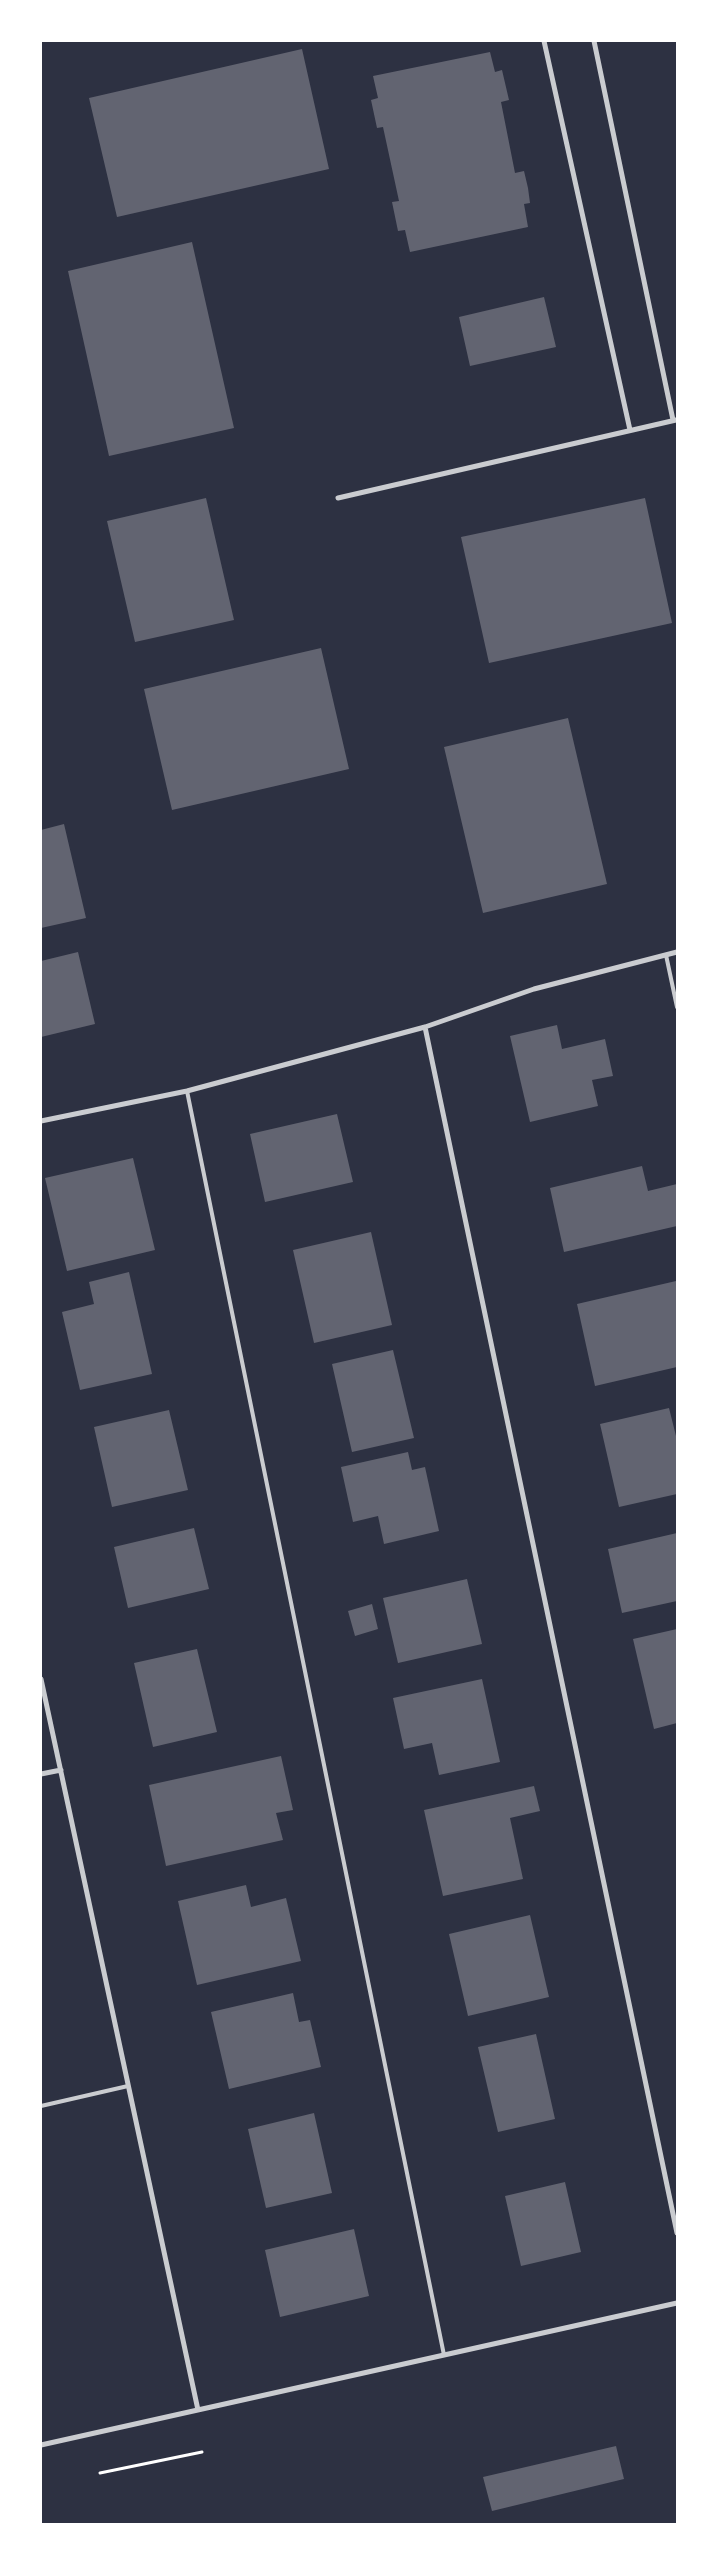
<!DOCTYPE html>
<style>
body{margin:0}
#map{position:relative;width:718px;height:2565px;overflow:hidden;background:#2d3142;font-family:Poppins,sans-serif}
canvas{display:block}
.frame{position:absolute;inset:0;border:42px solid #fff;pointer-events:none}
</style>
<div id="map">
<canvas width="718" height="2565"></canvas>
<div class="frame"></div>
</div>
<script>
const context = document.querySelector('canvas').getContext('2d');
context.lineJoin = 'round';
function fill(path, color) { context.fillStyle = color; context.fill(path, 'evenodd'); }
const shape = rows => new Path2D(rows.map(r => 'M' + r).join(''));
function stroke(path, color, width, dash) { context.strokeStyle = color; context.lineWidth = width; context.lineCap = dash ? 'butt' : 'round'; context.setLineDash(dash || []); context.stroke(path); }
fill(shape([
 [302,49,329,169,117,217,89,98],
 [490,52,495,72,502,70,509,100,501,102,515,173,524,171,528,188,530,203,524,204,528,227,410,252,405,230,398,231,392,202,399,201,383,127,377,128,371,100,378,98,373,76],
 [192,242,234,428,109,456,68,271],
 [544,297,556,347,470,366,459,317],
 [206,498,234,620,135,642,107,521],
 [645,498,672,623,489,663,461,537],
 [321,648,349,769,172,810,144,689],
 [568,718,607,884,483,913,444,747],
 [64,824,86,918,41,928,41,830],
 [78,952,95,1024,41,1037,41,961],
 [557,1025,562,1049,605,1039,613,1076,592,1080,598,1106,530,1122,510,1036],
 [337,1114,353,1182,265,1202,250,1134],
 [133,1158,155,1250,67,1271,45,1178],
 [642,1166,648,1191,677,1184,677,1226,564,1252,550,1188],
 [371,1232,392,1325,314,1343,293,1250],
 [129,1272,152,1374,80,1390,62,1312,94,1304,89,1282],
 [676,1281,677,1367,595,1386,577,1304],
 [393,1350,414,1438,352,1452,332,1364],
 [669,1408,677,1440,677,1494,619,1507,600,1424],
 [169,1410,188,1490,112,1507,94,1427],
 [408,1452,412,1470,425,1467,439,1531,384,1544,378,1516,353,1522,341,1467],
 [194,1528,209,1589,128,1608,114,1547],
 [677,1533,677,1601,622,1613,608,1549],
 [467,1579,482,1644,398,1663,383,1598],
 [372,1604,378,1629,355,1636,348,1611],
 [677,1629,677,1723,654,1729,633,1639],
 [197,1649,217,1732,153,1747,134,1663],
 [482,1679,500,1762,439,1775,432,1743,404,1749,393,1698],
 [281,1756,293,1810,276,1813,283,1840,166,1866,149,1785],
 [534,1786,540,1811,510,1818,523,1879,443,1896,424,1810],
 [246,1885,251,1907,286,1898,301,1961,197,1985,178,1901],
 [530,1915,549,1997,468,2016,449,1934],
 [293,1993,299,2022,310,2020,321,2067,229,2089,211,2012],
 [536,2034,555,2119,498,2132,478,2047],
 [314,2113,332,2193,266,2208,248,2129],
 [565,2182,581,2252,521,2266,505,2196],
 [354,2229,369,2296,280,2317,265,2250],
 [616,2446,624,2479,492,2511,483,2477]
]), '#626471');
stroke(shape([
 [100,2473,202,2452]
]), '#fff', 3);
stroke(shape([
 [666,955,677,1007],
 [187,1091,444,2355],
 [41,2106,128,2086]
]), '#caccd0', 4);
stroke(shape([
 [544,41,630,430],
 [594,41,673,420],
 [338,498,676,420],
 [425,1027,677,2233],
 [41,1121,187,1091,425,1027,534,989,677,952],
 [41,1679,198,2410],
 [41,1774,61,1770],
 [41,2445,677,2303]
]), '#caccd0', 5);
</script>
